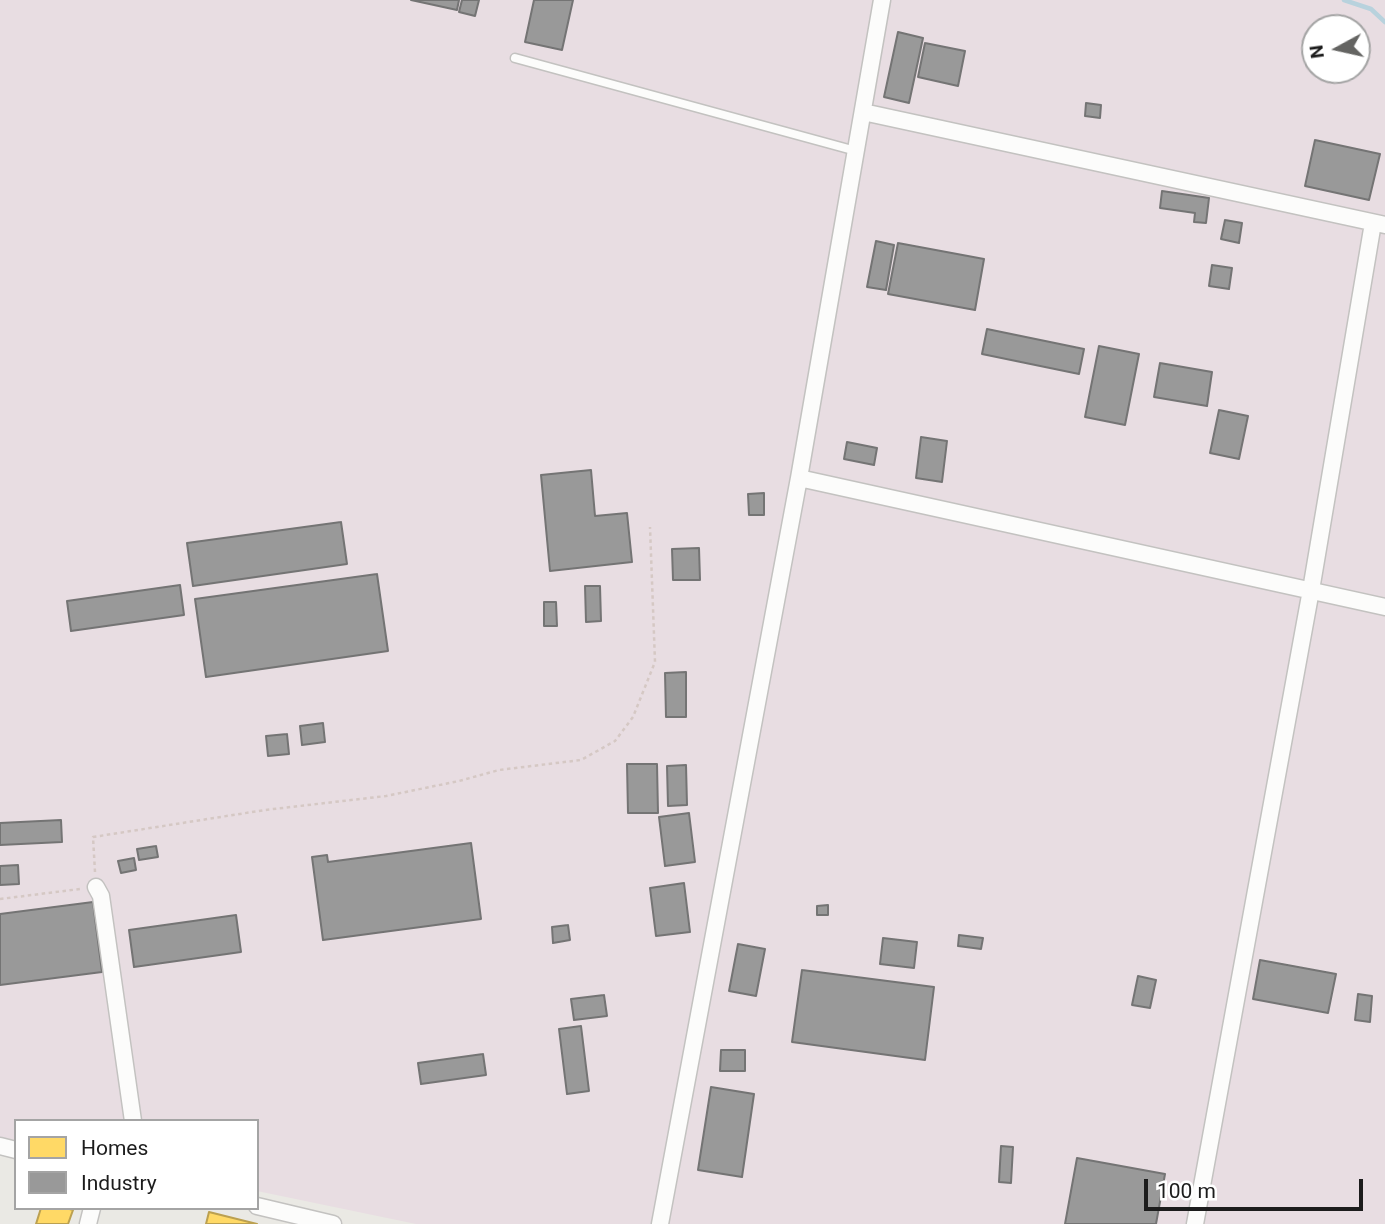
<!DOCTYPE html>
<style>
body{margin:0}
#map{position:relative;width:1385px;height:1224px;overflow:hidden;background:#eae9e4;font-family:Roboto,sans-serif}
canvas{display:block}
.legend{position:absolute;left:14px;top:1119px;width:245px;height:91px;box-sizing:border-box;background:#fff;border:2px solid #a4a4a4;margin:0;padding:9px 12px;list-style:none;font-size:21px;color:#1c1c1c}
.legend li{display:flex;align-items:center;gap:14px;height:35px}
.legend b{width:35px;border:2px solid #a4a4a4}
.north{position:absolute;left:1301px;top:14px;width:70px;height:70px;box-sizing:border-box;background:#fff;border:2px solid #a4a4a4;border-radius:50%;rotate:262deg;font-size:19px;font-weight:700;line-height:28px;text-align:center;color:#1c1c1c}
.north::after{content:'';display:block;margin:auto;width:24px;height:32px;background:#646462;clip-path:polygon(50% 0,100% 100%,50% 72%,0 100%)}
.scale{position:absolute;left:1144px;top:1179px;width:219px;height:32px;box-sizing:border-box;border:4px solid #1c1c1c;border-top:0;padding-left:9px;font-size:21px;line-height:24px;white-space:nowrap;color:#1c1c1c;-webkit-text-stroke:5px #fff;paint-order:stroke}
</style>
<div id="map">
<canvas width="1385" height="1224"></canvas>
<ul class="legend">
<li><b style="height:19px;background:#ffd966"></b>Homes</li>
<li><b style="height:19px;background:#999"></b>Industry</li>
</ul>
<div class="north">N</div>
<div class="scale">100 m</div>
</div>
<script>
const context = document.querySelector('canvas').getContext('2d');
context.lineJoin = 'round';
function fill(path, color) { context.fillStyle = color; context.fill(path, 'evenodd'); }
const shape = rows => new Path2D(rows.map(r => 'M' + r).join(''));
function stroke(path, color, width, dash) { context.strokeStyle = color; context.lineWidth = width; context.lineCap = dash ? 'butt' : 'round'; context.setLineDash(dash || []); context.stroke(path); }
fill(shape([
 [0,0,1385,0,1385,1224,416,1224,257,1191,257,1121,16,1121,16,1140,0,1137],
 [1315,28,1357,28,1357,70,1315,70]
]), '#e8dde2');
const homes = shape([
 [41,1208,66,1208,73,1210,68,1224,36,1224,41,1208],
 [209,1212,257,1224,206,1224,209,1212]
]);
fill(homes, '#ffd966');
stroke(homes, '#bba050', 2);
const industry = shape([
 [411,0,459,0,457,10,411,0],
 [462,0,479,0,475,16,459,12,462,0],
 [534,0,573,0,562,50,525,42,534,0],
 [898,32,923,38,909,103,884,97,898,32],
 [925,43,965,51,958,86,918,77,925,43],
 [1086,103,1101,105,1100,118,1085,116,1086,103],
 [1315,140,1380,154,1369,200,1305,186,1315,140],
 [1162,191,1209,198,1206,223,1194,222,1195,213,1160,208,1162,191],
 [1225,220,1242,223,1239,243,1221,239,1225,220],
 [876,241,894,245,886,290,867,287,876,241],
 [898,243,984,259,975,310,888,294,898,243],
 [1212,265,1232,268,1229,289,1209,286,1212,265],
 [987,329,1084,349,1079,374,982,354,987,329],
 [1099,346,1139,354,1125,425,1085,417,1099,346],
 [1160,363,1212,372,1207,406,1154,397,1160,363],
 [1219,410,1248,416,1239,459,1210,453,1219,410],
 [921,437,947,441,942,482,916,478,921,437],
 [847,442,877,448,874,465,844,459,847,442],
 [591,470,595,516,627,513,632,562,550,571,541,475,591,470],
 [764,493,764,515,749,515,748,494,764,493],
 [341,522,347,564,193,586,187,543,341,522],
 [699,548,700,580,673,580,672,549,699,548],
 [377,574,388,651,206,677,195,599,377,574],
 [180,585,184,615,71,631,67,601,180,585],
 [585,586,600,586,601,621,586,622,585,586],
 [544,602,556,602,557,626,544,626,544,602],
 [686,672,686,717,666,717,665,673,686,672],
 [323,723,325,742,302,745,300,726,323,723],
 [287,734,289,754,268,756,266,736,287,734],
 [627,764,657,764,658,813,628,813,627,764],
 [686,765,687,805,668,806,667,766,686,765],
 [689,813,695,862,665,866,659,817,689,813],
 [61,820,62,842,0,845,0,823,61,820],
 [471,843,481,919,323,940,312,857,327,855,328,862,471,843],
 [156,846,158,857,139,860,137,849,156,846],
 [134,858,136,870,121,873,118,861,134,858],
 [18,865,19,884,0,885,0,866,18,865],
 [684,883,690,932,656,936,650,888,684,883],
 [93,902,102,972,0,985,0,914,93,902],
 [828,905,828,915,817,915,817,906,828,905],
 [236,915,241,952,134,967,129,930,236,915],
 [568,925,570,940,553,943,552,927,568,925],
 [959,935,983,938,981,949,958,946,959,935],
 [883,938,917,942,914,968,880,964,883,938],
 [738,944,765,949,756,996,729,991,738,944],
 [1260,960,1336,974,1328,1013,1253,999,1260,960],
 [802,970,934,987,925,1060,792,1042,802,970],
 [1138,976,1156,980,1150,1008,1132,1005,1138,976],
 [1358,994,1372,996,1370,1022,1355,1020,1358,994],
 [604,995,607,1016,574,1020,571,999,604,995],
 [581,1026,589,1091,567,1094,559,1029,581,1026],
 [721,1050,745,1050,745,1071,720,1071,721,1050],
 [483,1054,486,1075,421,1084,418,1063,483,1054],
 [711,1087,754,1094,742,1177,698,1170,711,1087],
 [1001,1146,1013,1147,1011,1183,999,1182,1001,1146],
 [1077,1158,1165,1174,1156,1224,1065,1224,1077,1158]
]);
fill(industry, '#999');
stroke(industry, '#747474', 2);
stroke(shape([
 [1344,0,1371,9,1385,22]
]), '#b8d2dd', 4.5);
const lane = shape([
 [515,58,856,151]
]);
const street = shape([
 [863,112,1385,225],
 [799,478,882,0],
 [96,887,101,896,133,1121],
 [0,1146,16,1150],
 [257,1206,333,1224],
 [88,1224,92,1208],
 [660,1224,799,478,1385,607],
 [1195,1224,1311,590,1373,223]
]);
stroke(lane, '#c3c2c0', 11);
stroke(street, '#c3c2c0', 19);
stroke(shape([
 [95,872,93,837,265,810,386,796,459,781,499,770,581,760,615,741,633,717,655,662,650,527],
 [0,899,80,889]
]), '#d5c8c4', 2.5, [3.5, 3.5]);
stroke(lane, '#fcfcfb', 8);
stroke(street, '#fcfcfb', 16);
</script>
